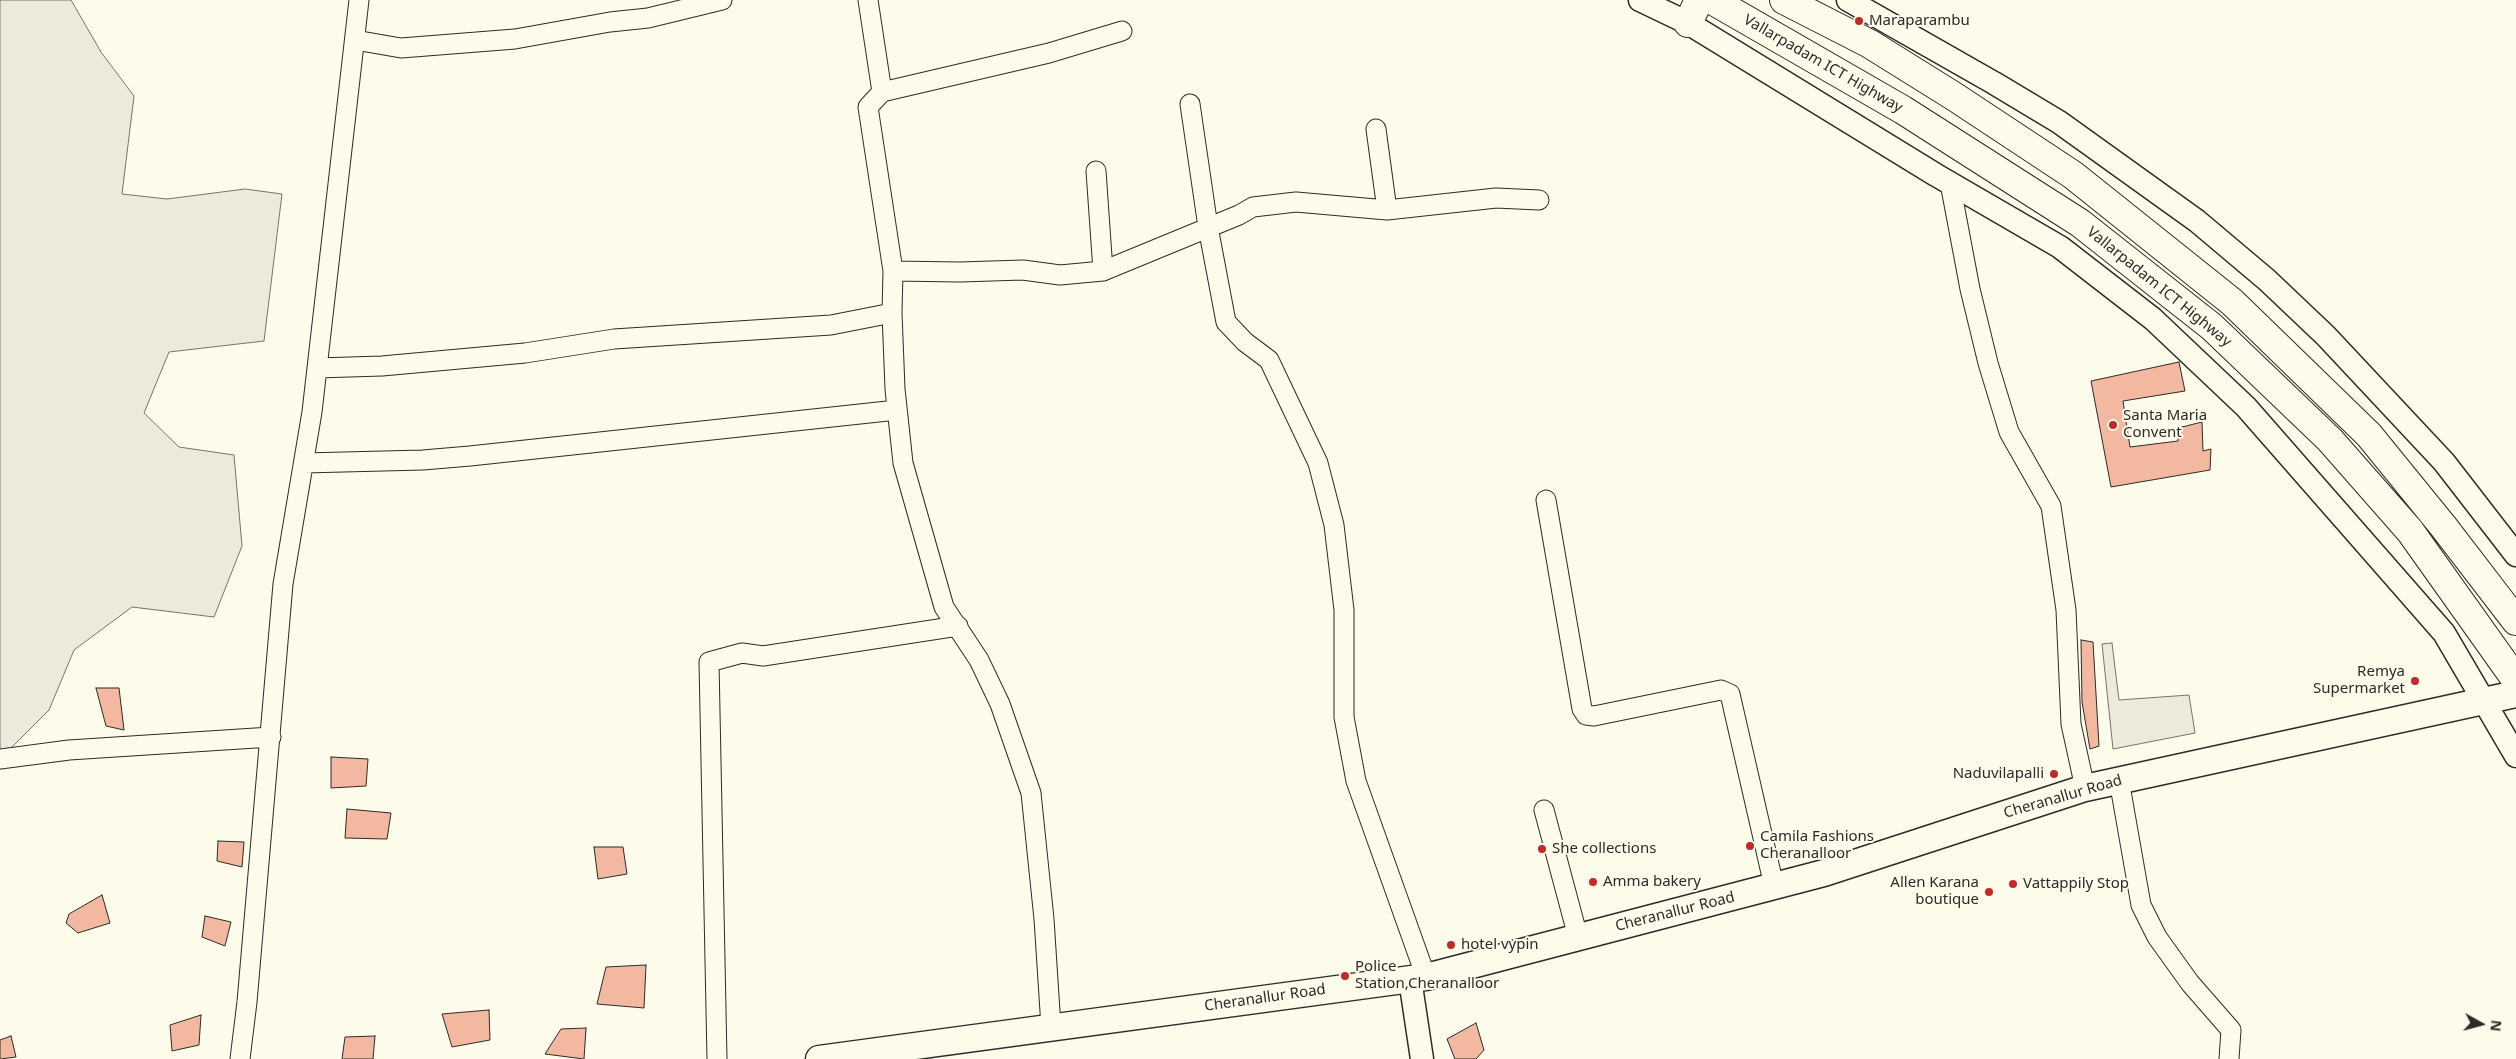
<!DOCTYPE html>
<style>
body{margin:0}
#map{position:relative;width:2516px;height:1059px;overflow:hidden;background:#fdfbea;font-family:"Noto Sans",sans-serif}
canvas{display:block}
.north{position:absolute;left:2456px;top:999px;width:50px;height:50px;-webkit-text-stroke:4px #fdfbea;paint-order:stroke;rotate:97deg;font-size:14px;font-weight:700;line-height:20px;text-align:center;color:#2b2b2b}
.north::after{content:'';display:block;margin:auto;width:18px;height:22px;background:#2b2b2b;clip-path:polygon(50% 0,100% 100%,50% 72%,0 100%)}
</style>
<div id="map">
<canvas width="2516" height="1059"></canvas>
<div class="north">N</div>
</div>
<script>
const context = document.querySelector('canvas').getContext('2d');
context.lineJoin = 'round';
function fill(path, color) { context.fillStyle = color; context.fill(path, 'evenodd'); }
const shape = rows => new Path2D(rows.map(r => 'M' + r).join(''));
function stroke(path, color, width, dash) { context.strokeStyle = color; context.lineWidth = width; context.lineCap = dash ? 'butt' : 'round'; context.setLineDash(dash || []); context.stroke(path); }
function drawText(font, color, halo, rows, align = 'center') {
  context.font = font + ' "Noto Sans",sans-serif'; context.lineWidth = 4; context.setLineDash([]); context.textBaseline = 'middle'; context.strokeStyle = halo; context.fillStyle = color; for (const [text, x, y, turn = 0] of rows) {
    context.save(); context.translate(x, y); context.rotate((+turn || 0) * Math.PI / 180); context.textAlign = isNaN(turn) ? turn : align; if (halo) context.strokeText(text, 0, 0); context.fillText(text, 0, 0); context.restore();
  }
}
const green = shape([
 [0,0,71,0,101,52,134,96,122,194,167,199,245,189,282,194,264,341,169,352,144,413,179,447,234,455,242,546,214,617,132,607,74,650,49,710,0,759,0,0],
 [2112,643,2119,700,2189,695,2195,733,2113,749,2102,644,2112,643]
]);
fill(green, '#ecebdb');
stroke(green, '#74746e', 1);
const building = shape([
 [2179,362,2185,391,2123,401,2130,447,2178,441,2178,428,2202,422,2203,451,2211,449,2210,470,2111,487,2091,381,2179,362],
 [2081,640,2093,642,2099,746,2090,749,2082,702,2081,640],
 [96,688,119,688,124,730,106,726,96,688],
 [331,757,368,759,366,786,331,788,331,757],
 [347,809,391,813,387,839,345,838,347,809],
 [218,841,244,842,242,867,217,861,218,841],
 [594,847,623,847,627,874,598,879,594,847],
 [102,895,110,923,78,933,66,923,69,914,102,895],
 [205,916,231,922,225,946,202,937,205,916],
 [646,965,644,1008,597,1004,606,967,646,965],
 [489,1010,490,1040,452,1047,442,1014,489,1010],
 [201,1015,199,1045,172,1051,170,1025,201,1015],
 [1476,1023,1484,1050,1476,1059,1455,1059,1447,1039,1476,1023],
 [586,1028,584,1059,545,1054,561,1029,586,1028],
 [11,1036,16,1057,0,1059,0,1040,11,1036],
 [375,1036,373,1059,342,1059,345,1037,375,1036]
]);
fill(building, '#f2b8a0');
stroke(building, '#2b2b2b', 1);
const minor = shape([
 [868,0,882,92,868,107,893,271,892,313,895,389,903,463,944,607,979,660,1000,704,1031,793,1044,919,1051,1027],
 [355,40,401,48,515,39,610,22,648,18,722,0],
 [882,92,1049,53,1122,31],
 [1190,104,1208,227,1226,322,1245,342,1269,360,1318,463,1334,525,1344,610,1344,717,1356,781,1426,977],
 [1376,129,1387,210],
 [1096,171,1103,271],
 [1950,183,1970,289,1988,363,2009,432,2051,506,2066,610,2071,724,2085,788],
 [893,271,960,272,1023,270,1060,275,1103,271,1239,215,1253,207,1296,202,1387,210,1496,198,1539,200],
 [317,368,382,366,525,353,614,339,831,325,892,313],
 [304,463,423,460,470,456,897,410],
 [1546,500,1582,709,1586,715,1594,716,1721,690,1730,694,1774,886],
 [0,759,69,750,271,737],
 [2119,780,2141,905,2157,937,2190,983,2231,1030,2229,1059],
 [1544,810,1578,937],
 [240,1059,247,1002,283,584,312,412,359,0],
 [717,1059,709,662,742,653,763,656,958,626]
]);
const tertiary = shape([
 [1640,0,1688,23,1936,175,2060,247,2153,319,2246,407,2444,633,2516,756],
 [1848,0,1994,83,2059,122,2197,221,2267,280,2326,336,2444,462,2516,555],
 [1410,979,1422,1059]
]);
const secondary = shape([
 [819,1059,1426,977,1824,873,2085,788,2516,694]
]);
const trunk = shape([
 [1712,0,1903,110,2080,223,2212,327,2330,440,2410,531,2516,680],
 [1784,0,1870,44,1955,97,2073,175,2232,302,2369,435,2443,526,2516,621],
 [1688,23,1699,0]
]);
stroke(minor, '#2b2b2b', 21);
stroke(tertiary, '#2b2b2b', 25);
stroke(secondary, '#2b2b2b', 29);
stroke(trunk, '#2b2b2b', 30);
stroke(minor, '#fdfbea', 19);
stroke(tertiary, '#fdfbea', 22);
stroke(secondary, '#fdfbea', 26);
stroke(trunk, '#fdfbea', 28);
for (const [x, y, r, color] of [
 [1859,21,5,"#c62828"],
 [2113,425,5,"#c62828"],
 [2415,681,5,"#c62828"],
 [2054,774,5,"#c62828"],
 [1750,846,5,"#c62828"],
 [1542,849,5,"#c62828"],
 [1593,882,5,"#c62828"],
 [2013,884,5,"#c62828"],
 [1989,892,5,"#c62828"],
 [1451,945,5,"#c62828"],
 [1345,976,5,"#c62828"]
]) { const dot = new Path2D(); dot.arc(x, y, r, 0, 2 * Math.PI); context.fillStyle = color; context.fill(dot); stroke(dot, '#fdfbea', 2); }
drawText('15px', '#2b2b2b', '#fdfbea', [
 ["Maraparambu",1869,21],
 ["Santa Maria",2123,416],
 ["Convent",2123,433],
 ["Remya",2405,672,"right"],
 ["Supermarket",2405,689,"right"],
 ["Naduvilapalli",2044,774,"right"],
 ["Camila Fashions",1760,837],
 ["Cheranalloor",1760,854],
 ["She collections",1552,849],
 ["Amma bakery",1603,882],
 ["Allen Karana",1979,883,"right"],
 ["boutique",1979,900,"right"],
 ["Vattappily Stop",2023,884],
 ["hotel vypin",1461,945],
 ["Police",1355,967],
 ["Station,Cheranalloor",1355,984]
], 'left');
drawText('15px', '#2b2b2b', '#fdfbea', [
 ["Vallarpadam ICT Highway",1823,64,30],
 ["Vallarpadam ICT Highway",2159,287,39],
 ["Cheranallur Road",2063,797,-16],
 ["Cheranallur Road",1675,912,-14],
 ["Cheranallur Road",1265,998,-8]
]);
</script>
